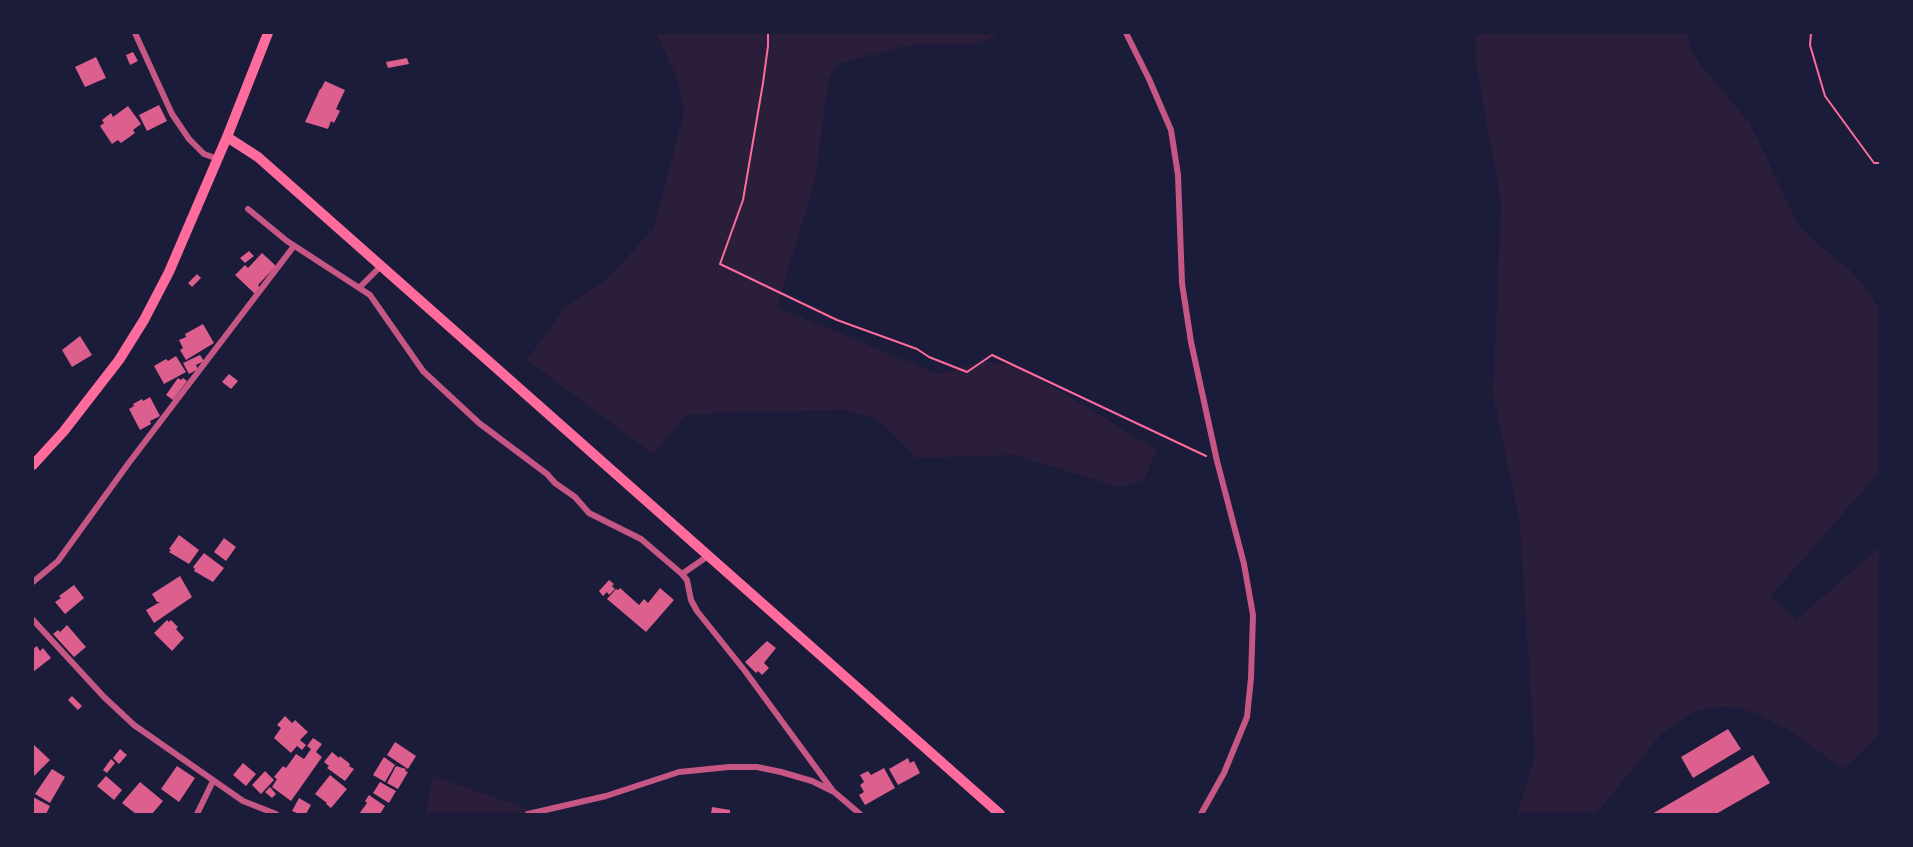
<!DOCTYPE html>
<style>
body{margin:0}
#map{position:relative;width:1913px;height:847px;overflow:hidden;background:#1b1b3a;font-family:"Playfair Display",serif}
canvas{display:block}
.frame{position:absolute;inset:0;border:34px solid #1b1b3a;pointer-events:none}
</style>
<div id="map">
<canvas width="1913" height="847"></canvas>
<div class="frame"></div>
</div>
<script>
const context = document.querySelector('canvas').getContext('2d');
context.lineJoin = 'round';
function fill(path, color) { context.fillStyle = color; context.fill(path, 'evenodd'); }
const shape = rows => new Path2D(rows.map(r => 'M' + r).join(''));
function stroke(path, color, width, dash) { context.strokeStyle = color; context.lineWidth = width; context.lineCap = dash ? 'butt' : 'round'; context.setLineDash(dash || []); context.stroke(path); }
fill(shape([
 [656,33,997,33,993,37,974,45,908,45,839,63,829,77,815,181,777,307,938,374,985,361,1020,367,1157,450,1144,480,1119,487,1014,455,917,458,876,418,844,410,687,414,653,454,527,360,565,307,607,279,654,228,684,112,677,78],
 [1475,33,1686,33,1692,51,1702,67,1749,122,1799,226,1815,242,1849,269,1863,284,1873,298,1880,314,1880,471,1771,596,1796,620,1880,547,1880,734,1844,769,1787,729,1757,714,1742,709,1725,707,1706,708,1690,714,1662,733,1596,814,1517,814,1534,761,1534,744,1520,525,1493,394,1501,203,1476,62],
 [433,776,542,814,425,814]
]), '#2a1e3b');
fill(shape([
 [133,52,138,61,130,65,126,55],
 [96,57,106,78,85,87,75,67],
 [407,58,409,64,388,68,386,62],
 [325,81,345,90,336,109,340,111,334,123,331,121,328,129,305,122,320,89,321,89],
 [159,105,167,121,147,131,139,115],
 [128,106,141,124,133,130,135,133,121,143,118,140,112,144,100,126,104,123,102,120,111,113,113,117],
 [249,251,254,256,245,263,240,258],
 [262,253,276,266,258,285,260,288,255,294,235,275,245,265,248,268],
 [197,274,201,278,192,287,188,283],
 [203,324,214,343,186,360,180,350,183,348,179,340,186,337,185,334],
 [80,336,92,355,72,367,62,350],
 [200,355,204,361,196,365,198,369,189,374,183,363],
 [176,356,186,372,164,384,154,366,166,359,168,361],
 [229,374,238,381,231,389,222,382],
 [178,378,181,380,183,378,187,381,173,400,166,395],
 [150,397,160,416,150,421,151,424,140,430,129,409,134,406,133,404,142,399,143,401],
 [179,535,199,550,189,564,169,552,171,550,169,549],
 [224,538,236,547,226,561,214,552],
 [204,553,224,568,213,582,194,571,195,569,193,567],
 [180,576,192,597,154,623,146,610,160,602,157,602,152,594],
 [609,580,614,584,612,586,615,589,609,595,607,592,603,596,599,591],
 [74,585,84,598,65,614,55,602,61,598,59,596],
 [620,588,639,605,644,599,648,603,660,588,674,600,646,632,607,599,616,589,618,590],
 [167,620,169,622,171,620,178,627,176,629,184,638,172,651,154,633],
 [67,625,86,647,74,657,53,634,58,630,60,632],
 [767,641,776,648,764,663,769,668,762,675,758,671,756,673,745,662],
 [37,646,40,651,43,648,51,658,33,672,33,649],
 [72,696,82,706,78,710,68,700],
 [285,716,292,723,295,720,308,732,300,740,306,745,302,750,297,746,291,753,274,738,281,728,277,725],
 [1728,729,1741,749,1693,778,1681,757],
 [313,738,322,744,316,752,322,757,291,801,272,787,277,779,274,777,283,766,286,768,296,754,304,759,311,749,307,746],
 [395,742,416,756,408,769,387,755],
 [33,744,50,760,33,777],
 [120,749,127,755,119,764,113,758],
 [332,752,339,758,340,756,350,764,349,766,354,769,345,781,327,768,329,766,324,762],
 [1753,755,1770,783,1716,814,1652,814],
 [384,757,395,765,385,782,373,775],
 [908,758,910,763,914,761,920,773,898,785,889,769],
 [111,759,115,763,107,773,103,770],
 [243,763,256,774,246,786,233,775],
 [177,766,195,778,179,802,161,789],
 [396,766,406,769,405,771,408,772,398,789,387,783],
 [884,768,895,788,865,805,859,795,864,792,860,785,864,782,860,775,868,771,871,775],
 [52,769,65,777,50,803,35,794],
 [265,771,274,780,261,794,252,785],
 [330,775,347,789,331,808,326,804,327,803,315,794],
 [106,776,122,790,114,800,97,786],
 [140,782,163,801,152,814,136,814,122,803],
 [380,782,396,791,389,803,373,793],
 [270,787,276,794,272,798,265,792],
 [369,795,385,806,380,814,359,814,367,803,365,801],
 [33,797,50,806,46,814,33,814],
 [299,798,311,805,306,814,299,814,292,811],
 [712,807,730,810,730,814,711,814]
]), '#dd5f8e');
stroke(shape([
 [768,33,768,46,763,83,743,200,720,264,837,320,917,349,929,357,967,372,992,355,1206,456],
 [1811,33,1810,45,1825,96,1874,163,1880,163]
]), '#ff6b9d', 2);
stroke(shape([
 [135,33,172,114,189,139,204,154,218,159],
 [1126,33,1149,79,1171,130,1178,175,1182,283,1191,342,1217,461,1244,564,1253,615,1251,678,1247,717,1224,773,1201,814],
 [248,209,287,241,370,295,423,371,479,423,547,474,555,483,575,497,589,513,641,539,682,574],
 [359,288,382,265],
 [708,556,682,574,687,580,691,600,697,611,745,671,833,791,860,814],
 [33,582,58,561,128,464,294,246],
 [33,620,104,697,134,725,243,801,276,814],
 [197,814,213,781],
 [528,814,606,796,679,772,729,767,757,767,781,772,812,781,832,791]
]), '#c65784', 6);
stroke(shape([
 [227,137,258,157,1000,814],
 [33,465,64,431,119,360,144,320,169,272,227,137,268,33]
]), '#ff6b9d', 10);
</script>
